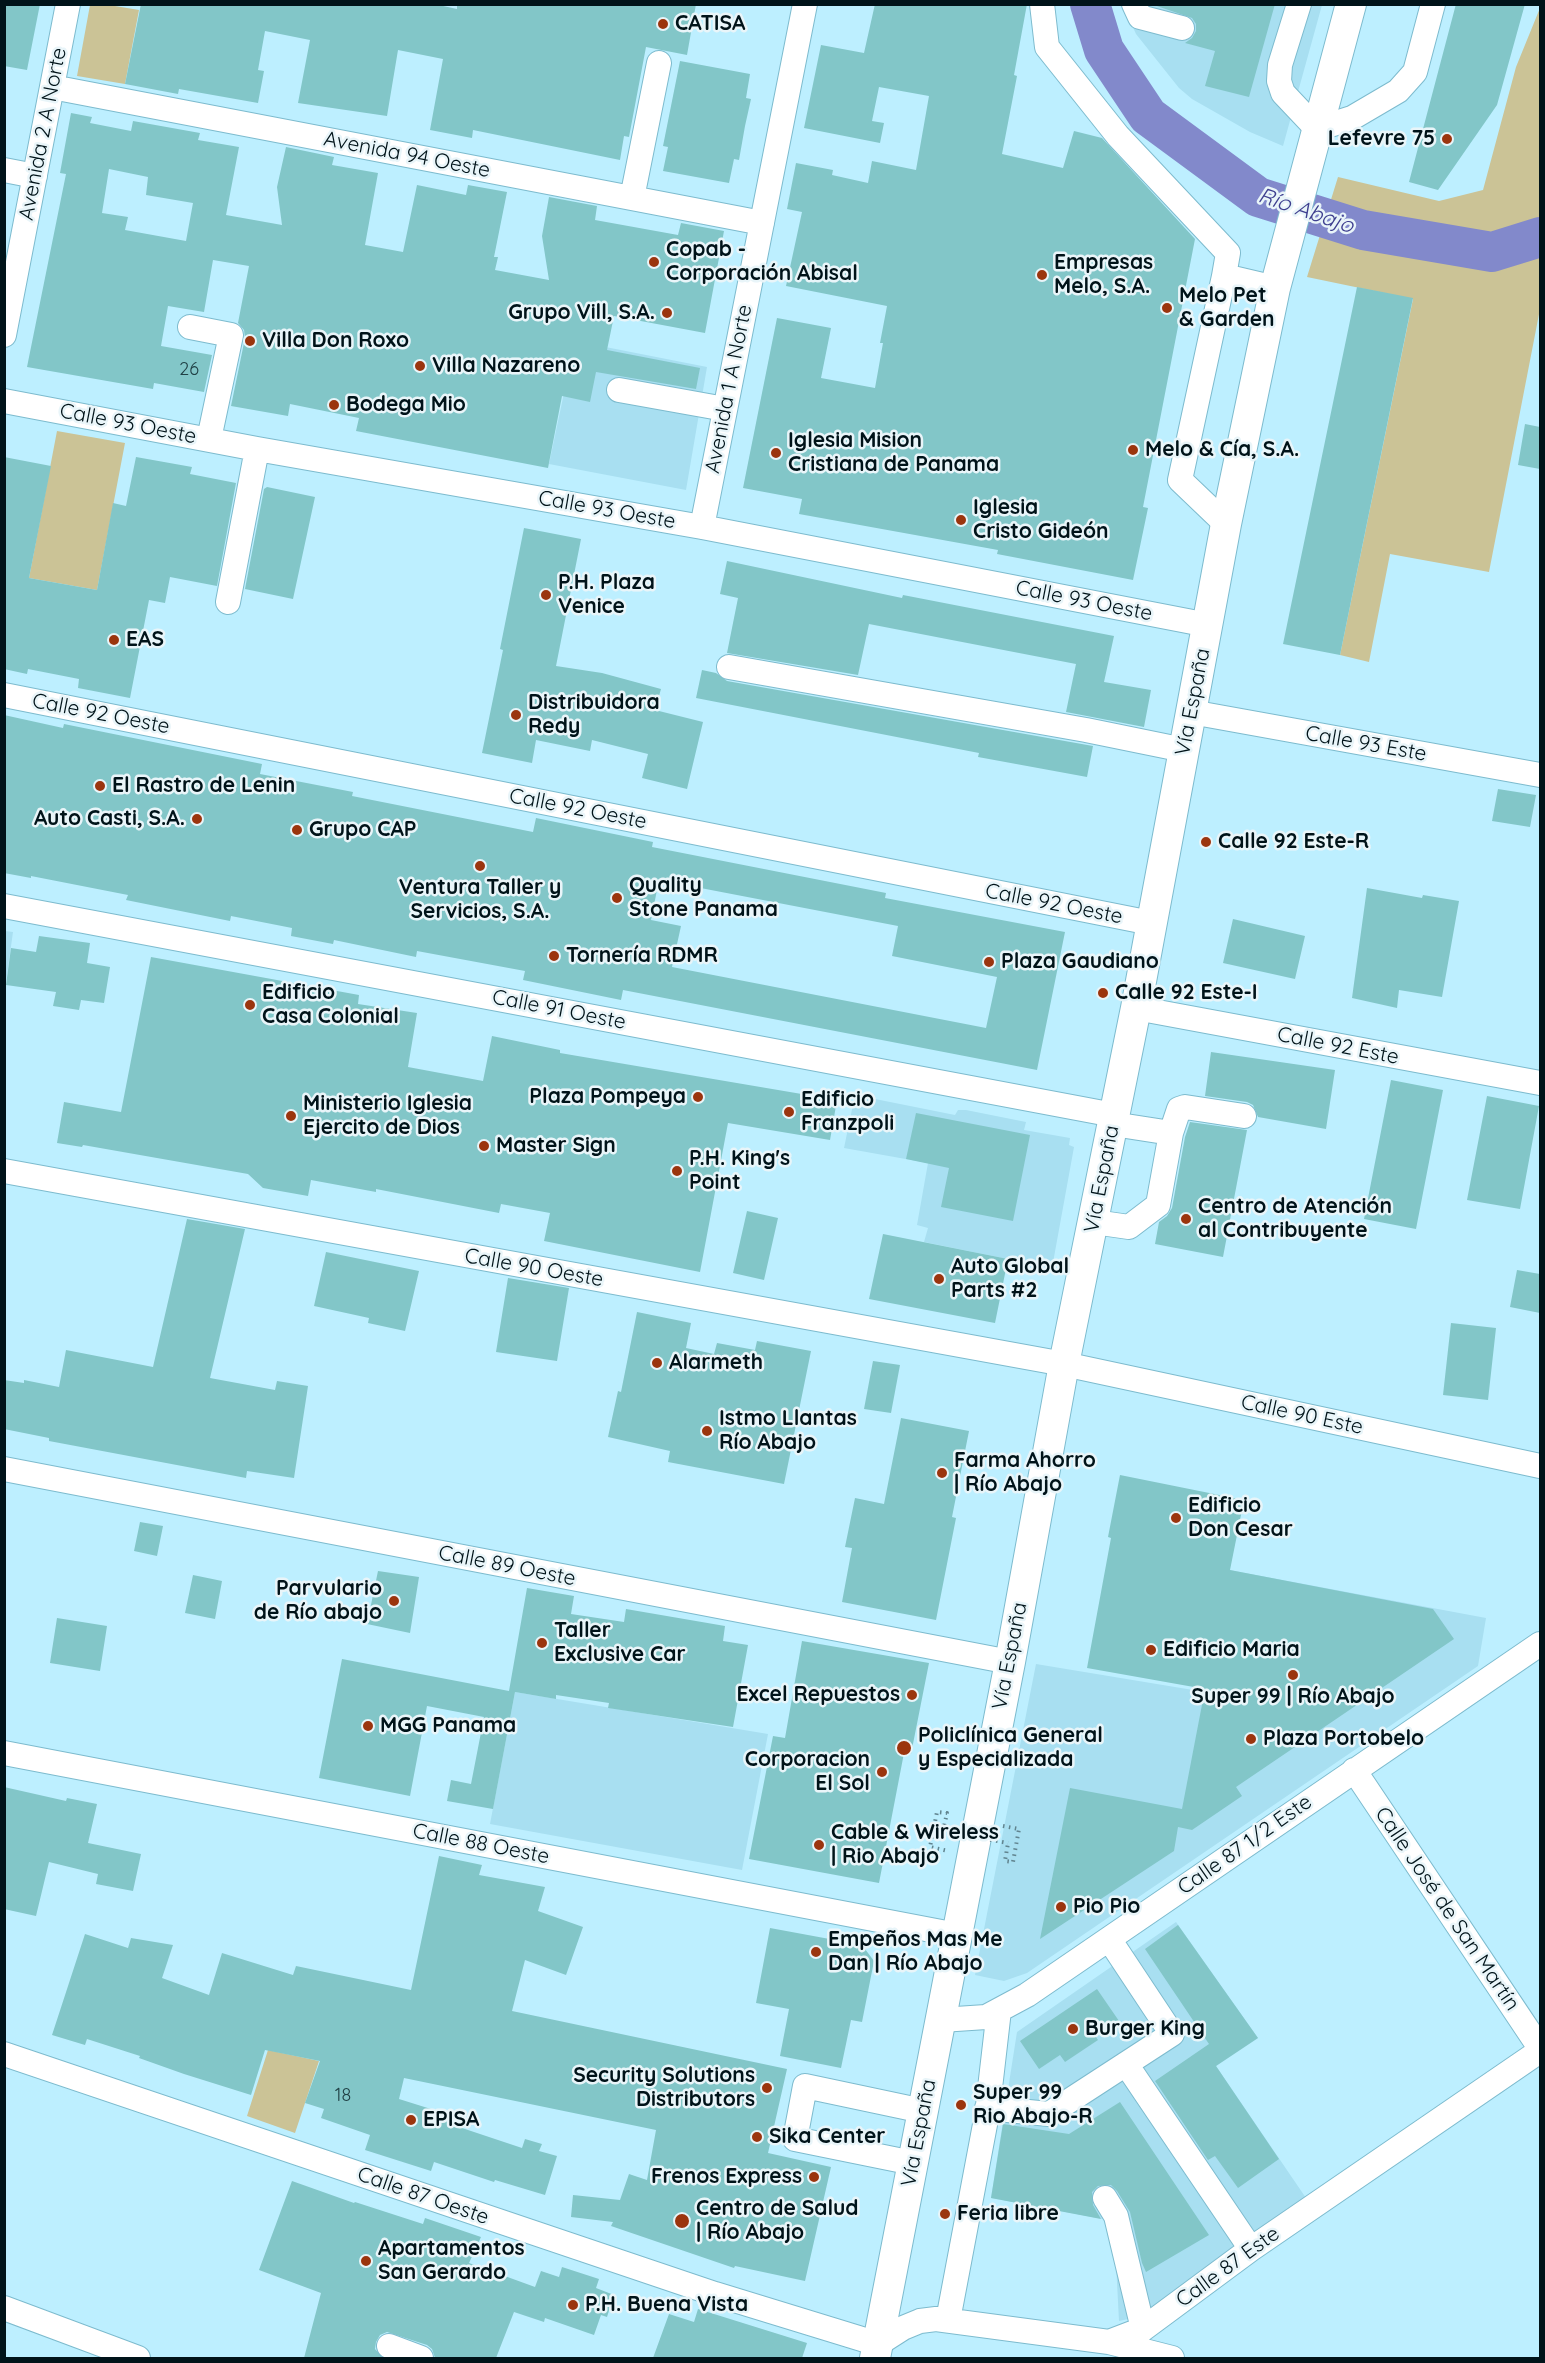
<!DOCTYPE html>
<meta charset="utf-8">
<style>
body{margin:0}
#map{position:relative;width:1545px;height:2363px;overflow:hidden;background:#bdefff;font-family:Quicksand,sans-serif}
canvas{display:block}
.frame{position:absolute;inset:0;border:6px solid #001319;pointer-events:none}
</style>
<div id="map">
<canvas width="1545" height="2363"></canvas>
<div class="frame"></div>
</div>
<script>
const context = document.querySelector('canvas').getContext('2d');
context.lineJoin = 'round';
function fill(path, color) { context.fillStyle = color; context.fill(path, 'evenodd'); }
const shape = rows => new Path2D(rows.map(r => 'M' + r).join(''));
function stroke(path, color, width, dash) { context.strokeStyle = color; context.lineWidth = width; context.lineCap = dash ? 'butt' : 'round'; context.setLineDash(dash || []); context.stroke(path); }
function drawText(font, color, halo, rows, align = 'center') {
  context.font = font + ' Quicksand,sans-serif'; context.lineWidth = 5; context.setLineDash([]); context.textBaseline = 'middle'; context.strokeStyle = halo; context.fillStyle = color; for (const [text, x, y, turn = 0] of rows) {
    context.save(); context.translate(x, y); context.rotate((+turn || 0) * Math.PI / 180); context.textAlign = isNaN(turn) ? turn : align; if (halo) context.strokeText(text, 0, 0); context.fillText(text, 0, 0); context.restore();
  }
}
fill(shape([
 [1123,5,1322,5,1283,146,1250,132,1192,99,1179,88,1136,34],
 [575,341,707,367,686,490,549,464],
 [5,931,13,932,5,989,4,931],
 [855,1095,955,1115,958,1110,966,1110,1026,1122,1024,1130,1070,1138,1069,1145,1074,1147,1052,1268,924,1242,928,1228,917,1225,928,1163,844,1148],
 [1229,1570,1486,1618,1478,1666,1027,1973,1004,1981,975,1975,1036,1664,1205,1692],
 [515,1692,768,1734,742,1870,490,1824],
 [1176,1922,1258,2038,1216,2066,1306,2198,1147,2315,1119,2321,1116,2263,1108,2220,991,2198,1017,2032]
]), '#a8dff1');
fill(shape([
 [90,5,109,5,139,10,125,84,77,76],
 [1540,8,1540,309,1489,572,1390,554,1369,662,1340,655,1413,299,1307,277,1338,177,1439,201,1483,190,1516,67],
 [57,431,125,443,97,590,29,578],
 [268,2050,319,2061,295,2133,247,2116]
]), '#cbc396');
stroke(shape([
 [1090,4,1104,50,1148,116,1258,197,1363,230,1492,252,1540,237]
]), '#8289cb', 40);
fill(shape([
 [4,4,40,4,27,70,4,66],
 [141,4,434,4,457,9,457,4,696,4,687,55,646,47,629,137,624,136,620,160,473,130,472,138,430,130,443,59,398,50,387,116,298,103,310,40,265,31,258,70,264,71,258,103,179,89,178,94,125,84],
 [875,4,1027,4,1014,75,1017,76,1002,154,1063,168,1074,131,1102,138,1195,239,1143,507,1148,508,1133,580,997,554,998,550,799,514,802,499,743,488,777,318,831,328,821,378,875,388,883,343,880,343,887,306,786,286,802,212,787,209,796,163,833,170,832,175,868,183,872,161,916,170,929,96,879,87,872,121,884,123,880,143,804,128,821,45,864,53],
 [1151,4,1275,4,1249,97,1205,86,1215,51,1185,43,1192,38,1196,31,1196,24,1192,18],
 [1456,4,1525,4,1497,105,1438,190,1409,182],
 [680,61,750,74,746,98,751,99,745,126,739,160,734,159,729,183,663,171,668,147,663,146],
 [71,113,92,117,90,123,131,131,133,121,200,133,198,140,239,147,226,215,282,225,277,187,286,147,334,157,332,165,378,173,365,245,403,252,417,185,466,195,468,185,507,192,494,257,498,257,495,270,549,280,542,236,549,197,597,206,595,220,678,235,681,223,724,231,705,333,614,316,607,350,700,368,696,389,596,372,590,402,562,396,548,468,356,431,359,418,290,404,288,416,231,406,245,338,244,330,238,323,249,266,213,260,204,312,168,306,161,346,212,355,204,392,154,383,153,389,27,367,66,174,60,173],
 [109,169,148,177,146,195,193,203,186,241,125,230,128,217,102,213],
 [1357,287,1413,298,1340,655,1283,644],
 [1525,424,1540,427,1540,469,1518,465],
 [4,457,51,466,29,578,97,590,113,503,126,506,136,457,192,467,190,474,236,483,217,586,170,577,165,603,149,600,130,698,78,688,79,679,28,669,27,674,4,669],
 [267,487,315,497,293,599,245,589,264,489],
 [524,528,581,539,556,666,602,673,661,689,655,710,703,722,687,789,642,778,648,754,592,740,590,751,536,740,532,763,482,753,503,650,500,649],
 [727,561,902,598,903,595,1114,636,1104,682,1151,690,1144,727,1066,712,1076,664,869,624,858,675,727,653,738,598,720,594],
 [702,670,716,673,727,681,1093,746,1087,777,978,757,979,753,696,698],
 [4,715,63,728,64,724,262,764,260,774,353,792,352,796,533,832,536,818,653,842,652,847,886,893,885,898,1065,932,1037,1070,623,990,621,1000,523,980,525,971,417,951,416,957,334,940,333,944,291,936,292,928,231,916,230,921,126,900,128,895,31,876,31,878,4,873],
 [659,880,898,926,892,956,997,977,986,1028,672,967,681,926,651,920],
 [1498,789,1536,795,1530,827,1492,821],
 [1367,888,1422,898,1423,895,1459,901,1442,997,1399,990,1397,1008,1352,998],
 [1233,919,1305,936,1295,979,1223,963],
 [39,936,90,943,87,963,110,967,104,1003,81,1000,79,1010,53,1006,56,992,6,985,11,948,36,952],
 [151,957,359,995,358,1004,417,1013,408,1067,483,1081,492,1036,560,1050,560,1053,837,1100,830,1140,728,1123,700,1272,544,1241,550,1213,501,1204,499,1213,376,1189,376,1192,311,1180,308,1196,263,1188,248,1174,83,1145,82,1147,57,1143,64,1102,121,1112],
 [1211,1052,1335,1070,1326,1129,1258,1117,1253,1105,1247,1102,1205,1096],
 [1391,1080,1443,1090,1416,1229,1364,1219],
 [1487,1096,1539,1106,1520,1209,1467,1200],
 [916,1113,1030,1135,1013,1221,941,1207,949,1168,906,1159],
 [1190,1122,1247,1130,1223,1257,1155,1244,1159,1222,1167,1216,1172,1208,1185,1137],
 [747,1211,778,1218,764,1280,733,1273],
 [187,1219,245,1229,210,1378,275,1390,277,1381,308,1386,294,1478,247,1471,246,1478,49,1441,49,1438,4,1429,4,1380,24,1383,24,1380,59,1387,66,1350,153,1367],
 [883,1234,1008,1259,995,1323,869,1299],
 [326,1252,419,1271,405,1331,368,1323,369,1318,314,1306],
 [1517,1270,1540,1274,1540,1313,1510,1307],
 [508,1278,569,1288,557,1361,496,1352],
 [637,1312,691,1323,686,1348,714,1354,717,1343,755,1350,757,1341,811,1351,784,1484,668,1462,670,1451,608,1437,618,1391,621,1392],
 [1451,1323,1496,1328,1488,1400,1443,1395],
 [873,1361,900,1365,891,1413,864,1409],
 [901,1418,969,1431,952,1517,956,1518,936,1620,842,1602,852,1548,845,1547,855,1498,884,1504],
 [1120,1475,1244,1500,1230,1570,1433,1609,1454,1639,1236,1787,1242,1796,1192,1830,1178,1827,1174,1851,1040,1939,1070,1788,1182,1809,1205,1689,1087,1668,1111,1538,1108,1537],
 [140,1522,163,1526,157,1556,134,1551],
 [378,1571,419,1577,410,1633,367,1624],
 [193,1575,222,1581,215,1619,185,1613],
 [527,1588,574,1596,571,1614,624,1622,626,1609,725,1626,723,1641,748,1645,733,1727,608,1708,609,1703,556,1695,556,1699,515,1692,493,1809,447,1801,451,1780,471,1784,484,1717,427,1706,410,1796,319,1778,342,1659,509,1691],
 [57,1618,107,1626,100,1671,50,1663],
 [802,1641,929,1663,911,1754,904,1753,879,1883,749,1859,773,1736,785,1738],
 [4,1787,66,1801,67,1798,97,1804,88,1843,141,1854,133,1891,96,1884,98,1874,49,1862,36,1916,4,1909],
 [439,1856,482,1865,479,1875,545,1887,538,1911,583,1927,566,1975,525,1960,512,2011,787,2069,768,2153,831,2167,805,2281,735,2266,734,2268,611,2226,613,2222,571,2217,573,2195,620,2200,629,2174,647,2180,656,2130,404,2078,399,2099,450,2115,447,2123,522,2148,525,2139,542,2144,539,2151,557,2156,545,2195,495,2180,494,2182,434,2162,431,2171,365,2150,370,2135,321,2118,324,2109,305,2103,320,2061,265,2050,251,2095,184,2074,139,2058,140,2056,87,2039,85,2045,52,2035,85,1934,128,1948,131,1938,173,1945,162,1978,209,1995,222,1953,293,1975,296,1966,411,1990],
 [1178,1925,1258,2038,1216,2066,1279,2159,1238,2188,1215,2156,1208,2160,1155,2081,1209,2044,1145,1949],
 [770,1928,862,1945,874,1961,862,2022,851,2020,841,2068,780,2056,789,2009,756,2003],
 [1097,1989,1119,2021,1096,2037,1098,2040,1065,2062,1060,2055,1039,2069,1020,2041],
 [1120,2102,1209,2235,1146,2272,1142,2263,1130,2212,1117,2191,1111,2185,1098,2186,1092,2192,1093,2205,1101,2219,991,2198,1003,2124,1069,2134],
 [292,2181,354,2203,355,2202,423,2224,425,2218,481,2237,469,2263,535,2287,541,2271,559,2277,562,2267,599,2279,596,2288,614,2295,607,2317,601,2315,594,2335,545,2318,544,2322,514,2312,496,2358,435,2358,432,2349,427,2345,387,2332,380,2335,376,2342,375,2349,383,2358,304,2358,321,2293,259,2270],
 [698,2309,807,2343,802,2358,653,2358,669,2314,694,2322]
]), '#82c6c8');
const minor = shape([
 [1042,4,1047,47,1118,136,1228,253,1224,276],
 [1134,4,1140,17,1182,28],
 [1299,4,1280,65,1279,81,1283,93,1317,129,1352,118,1398,91,1415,72,1433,4],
 [52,87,762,223],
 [4,170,35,176],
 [632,198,659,63],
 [190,327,231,335,209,439],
 [4,335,68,4],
 [619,390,725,409],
 [4,401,257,449,702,527,1208,625],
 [1226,524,1180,480,1224,276,1275,288],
 [702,527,805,4],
 [228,602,257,449],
 [729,667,1086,730,1184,750],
 [4,695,1151,923],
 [1191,712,1540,775],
 [4,906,1114,1115],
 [1136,1008,1540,1083],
 [1113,1124,1171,1133],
 [4,1171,1064,1364,1540,1466],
 [1094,1222,1129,1227,1158,1205,1171,1133,1179,1109,1185,1107,1244,1116],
 [4,1469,1010,1662],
 [4,1753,957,1935],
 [1354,1770,1540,2048],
 [941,2020,986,2017,1027,1995,1540,1644],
 [4,2054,715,2294,878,2344,903,2328,920,2321,936,2319,1109,2342,1143,2329,1251,2249,1540,2051],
 [1126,2064,1251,2249],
 [987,2108,1049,2114,1172,2034,1109,1939],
 [913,2163,795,2139,805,2086,923,2111],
 [1105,2198,1116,2216,1143,2329],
 [4,2308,138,2358],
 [948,2320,987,2114,999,2010],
 [1109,2342,1172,2358],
 [389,2346,421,2358]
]);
const major = shape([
 [875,2358,1010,1662,1064,1364,1136,1008,1226,524,1275,288,1351,4]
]);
stroke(minor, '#7dbbce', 26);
stroke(major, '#7dbbce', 32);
stroke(shape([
 [1003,1826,1019,1829,1013,1862,1005,1861,1008,1843],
 [943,1831,947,1813,937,1812,930,1847,948,1851]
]), '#61848f', 4, [1.5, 4.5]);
stroke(minor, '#fff', 24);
stroke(major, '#fff', 30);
stroke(shape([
 [943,1831,1008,1843]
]), '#61848f', 4, [1.5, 4.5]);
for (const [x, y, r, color] of [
 [663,24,6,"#9b350e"],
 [1447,139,6,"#9b350e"],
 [654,262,6,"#9b350e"],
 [1042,275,6,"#9b350e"],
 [1167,308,6,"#9b350e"],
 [667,313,6,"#9b350e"],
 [250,341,6,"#9b350e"],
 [420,366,6,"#9b350e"],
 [334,405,6,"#9b350e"],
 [1133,450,6,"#9b350e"],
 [776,453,6,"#9b350e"],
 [961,520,6,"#9b350e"],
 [546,595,6,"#9b350e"],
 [114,640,6,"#9b350e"],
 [516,715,6,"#9b350e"],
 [100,786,6,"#9b350e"],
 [197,819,6,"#9b350e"],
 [297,830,6,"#9b350e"],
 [1206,842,6,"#9b350e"],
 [480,866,6,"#9b350e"],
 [617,898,6,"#9b350e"],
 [554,956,6,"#9b350e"],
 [989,962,6,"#9b350e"],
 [1103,993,6,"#9b350e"],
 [250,1005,6,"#9b350e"],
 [698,1097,6,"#9b350e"],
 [789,1112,6,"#9b350e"],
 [291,1116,6,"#9b350e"],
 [484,1146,6,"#9b350e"],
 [677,1171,6,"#9b350e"],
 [1186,1219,6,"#9b350e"],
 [939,1279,6,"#9b350e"],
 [657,1363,6,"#9b350e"],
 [707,1431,6,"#9b350e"],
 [942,1473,6,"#9b350e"],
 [1176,1518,6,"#9b350e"],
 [394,1601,6,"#9b350e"],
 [542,1643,6,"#9b350e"],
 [1151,1650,6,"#9b350e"],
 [1293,1675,6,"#9b350e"],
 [912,1695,6,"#9b350e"],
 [368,1726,6,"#9b350e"],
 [1251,1739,6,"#9b350e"],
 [904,1748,8,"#9b350e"],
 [882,1772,6,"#9b350e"],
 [819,1845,6,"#9b350e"],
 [1061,1907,6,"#9b350e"],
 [816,1952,6,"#9b350e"],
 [1073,2029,6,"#9b350e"],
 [767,2088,6,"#9b350e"],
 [961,2105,6,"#9b350e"],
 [411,2120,6,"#9b350e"],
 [757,2137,6,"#9b350e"],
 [814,2177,6,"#9b350e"],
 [945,2214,6,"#9b350e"],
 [682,2221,8,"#9b350e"],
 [366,2261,6,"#9b350e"],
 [573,2305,6,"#9b350e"]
]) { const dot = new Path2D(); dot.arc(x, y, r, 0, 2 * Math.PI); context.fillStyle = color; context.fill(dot); stroke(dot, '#e9f5f9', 2); }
drawText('18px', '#204045', null, [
 ["26",189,370],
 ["18",343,2096]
]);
drawText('bold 21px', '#001319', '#e9f5f9', [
 ["CATISA",675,24],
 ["Lefevre 75",1435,139,"right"],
 ["Copab -",666,250],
 ["Corporación Abisal",666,274],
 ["Empresas",1054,263],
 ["Melo, S.A.",1054,287],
 ["Melo Pet",1179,296],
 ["& Garden",1179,320],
 ["Grupo Vill, S.A.",655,313,"right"],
 ["Villa Don Roxo",262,341],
 ["Villa Nazareno",432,366],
 ["Bodega Mio",346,405],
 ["Iglesia Mision",788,441],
 ["Cristiana de Panama",788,465],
 ["Melo & Cía, S.A.",1145,450],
 ["Iglesia",973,508],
 ["Cristo Gideón",973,532],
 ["P.H. Plaza",558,583],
 ["Venice",558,607],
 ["EAS",126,640],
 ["Distribuidora",528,703],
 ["Redy",528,727],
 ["El Rastro de Lenin",112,786],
 ["Auto Casti, S.A.",185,819,"right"],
 ["Grupo CAP",309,830],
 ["Calle 92 Este-R",1218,842],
 ["Quality",629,886],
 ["Stone Panama",629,910],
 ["Ventura Taller y",480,888,"center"],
 ["Servicios, S.A.",480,912,"center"],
 ["Tornería RDMR",566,956],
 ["Plaza Gaudiano",1001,962],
 ["Edificio",262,993],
 ["Casa Colonial",262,1017],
 ["Calle 92 Este-I",1115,993],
 ["Plaza Pompeya",686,1097,"right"],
 ["Edificio",801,1100],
 ["Franzpoli",801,1124],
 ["Ministerio Iglesia",303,1104],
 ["Ejercito de Dios",303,1128],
 ["Master Sign",496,1146],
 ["P.H. King's",689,1159],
 ["Point",689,1183],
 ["Centro de Atención",1198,1207],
 ["al Contribuyente",1198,1231],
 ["Auto Global",951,1267],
 ["Parts #2",951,1291],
 ["Alarmeth",669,1363],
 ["Istmo Llantas",719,1419],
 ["Río Abajo",719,1443],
 ["Farma Ahorro",954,1461],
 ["| Río Abajo",954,1485],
 ["Edificio",1188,1506],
 ["Don Cesar",1188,1530],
 ["Parvulario",382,1589,"right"],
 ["de Río abajo",382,1613,"right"],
 ["Taller",554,1631],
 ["Exclusive Car",554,1655],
 ["Edificio Maria",1163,1650],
 ["Excel Repuestos",900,1695,"right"],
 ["Super 99 | Río Abajo",1293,1697,"center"],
 ["MGG Panama",380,1726],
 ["Policlínica General",918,1736],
 ["y Especializada",918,1760],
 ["Plaza Portobelo",1263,1739],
 ["Corporacion",870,1760,"right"],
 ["El Sol",870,1784,"right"],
 ["Cable & Wireless",831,1833],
 ["| Rio Abajo",831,1857],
 ["Pio Pio",1073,1907],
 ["Empeños Mas Me",828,1940],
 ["Dan | Río Abajo",828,1964],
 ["Burger King",1085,2029],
 ["Security Solutions",755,2076,"right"],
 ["Distributors",755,2100,"right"],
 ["Super 99",973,2093],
 ["Rio Abajo-R",973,2117],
 ["EPISA",423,2120],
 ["Sika Center",769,2137],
 ["Frenos Express",802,2177,"right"],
 ["Centro de Salud",696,2209],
 ["| Río Abajo",696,2233],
 ["Feria libre",957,2214],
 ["Apartamentos",378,2249],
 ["San Gerardo",378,2273],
 ["P.H. Buena Vista",585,2305]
], 'left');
drawText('21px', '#001319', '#e9f5f9', [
 ["Avenida 2 A Norte",43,134,-79],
 ["Avenida 94 Oeste",407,155,11],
 ["Avenida 1 A Norte",729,389,-79],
 ["Calle 93 Oeste",128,424,11],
 ["Calle 93 Oeste",607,510,10],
 ["Calle 93 Oeste",1084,601,11],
 ["Vía España",1193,702,-79],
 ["Calle 92 Oeste",101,714,11],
 ["Calle 93 Este",1366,744,10],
 ["Calle 92 Oeste",578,809,11],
 ["Calle 92 Oeste",1054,904,11],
 ["Calle 91 Oeste",559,1010,11],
 ["Calle 92 Este",1338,1046,11],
 ["Vía España",1102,1179,-79],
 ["Calle 90 Oeste",534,1268,10],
 ["Calle 90 Este",1302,1415,12],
 ["Calle 89 Oeste",507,1566,11],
 ["Vía España",1010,1656,-79],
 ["Calle 88 Oeste",481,1844,11],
 ["Calle 87 1/2 Este",1245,1845,-35],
 ["Calle José de San Martín",1447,1909,56],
 ["Vía España",919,2133,-79],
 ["Calle 87 Oeste",423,2196,19],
 ["Calle 87 Este",1228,2267,-36]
]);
drawText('italic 22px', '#3e3f8f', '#e9f5f9', [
 ["Río Abajo",1306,211,19]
]);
</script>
